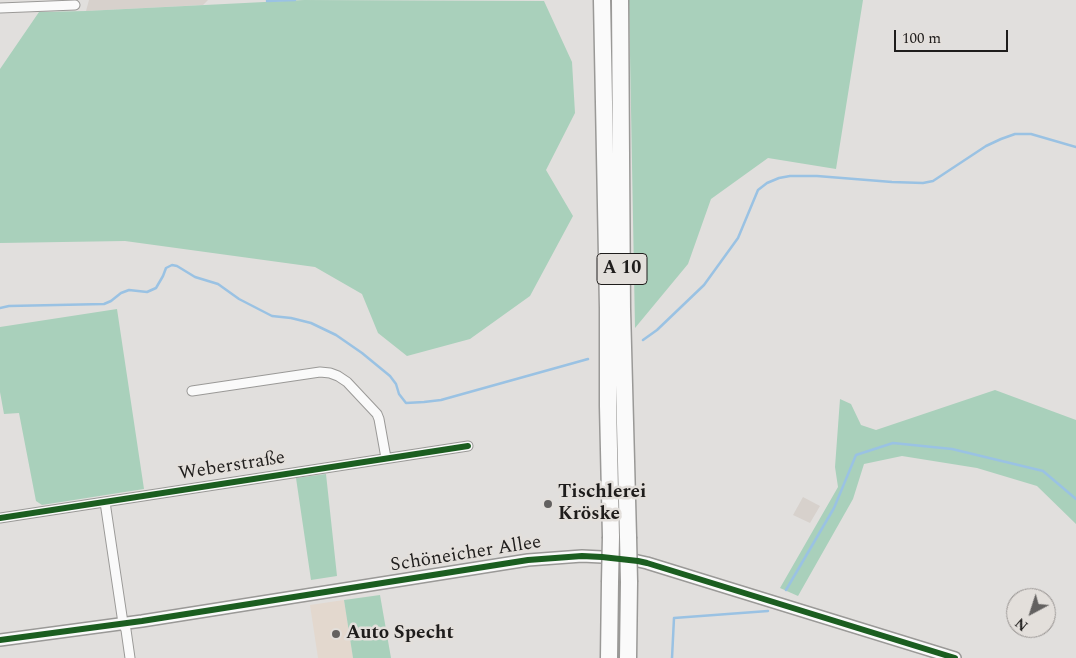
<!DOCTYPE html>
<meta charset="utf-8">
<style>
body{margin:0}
#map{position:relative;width:1076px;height:658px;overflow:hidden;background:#e1dfdd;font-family:Spectral,serif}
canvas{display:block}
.north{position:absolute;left:1006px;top:588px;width:50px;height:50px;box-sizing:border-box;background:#e3dfdb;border:1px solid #95918f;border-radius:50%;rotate:220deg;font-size:14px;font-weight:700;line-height:20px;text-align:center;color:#1f1d1c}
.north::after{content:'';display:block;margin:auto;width:18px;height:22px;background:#636160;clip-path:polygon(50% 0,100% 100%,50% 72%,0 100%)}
.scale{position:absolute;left:894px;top:30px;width:114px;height:22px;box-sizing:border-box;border:2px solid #1f1d1c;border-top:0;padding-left:6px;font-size:15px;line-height:18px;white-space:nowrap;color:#1f1d1c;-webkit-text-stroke:4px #e3dfdb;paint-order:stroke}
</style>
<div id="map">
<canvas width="1076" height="658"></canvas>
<div class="north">N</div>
<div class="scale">100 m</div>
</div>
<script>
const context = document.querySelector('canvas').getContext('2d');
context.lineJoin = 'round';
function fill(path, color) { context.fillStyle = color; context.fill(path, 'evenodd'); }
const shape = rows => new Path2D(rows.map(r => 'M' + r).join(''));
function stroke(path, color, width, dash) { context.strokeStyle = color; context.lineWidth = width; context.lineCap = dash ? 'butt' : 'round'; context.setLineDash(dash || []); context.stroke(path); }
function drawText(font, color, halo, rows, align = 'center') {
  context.font = font + ' Spectral,serif'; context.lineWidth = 5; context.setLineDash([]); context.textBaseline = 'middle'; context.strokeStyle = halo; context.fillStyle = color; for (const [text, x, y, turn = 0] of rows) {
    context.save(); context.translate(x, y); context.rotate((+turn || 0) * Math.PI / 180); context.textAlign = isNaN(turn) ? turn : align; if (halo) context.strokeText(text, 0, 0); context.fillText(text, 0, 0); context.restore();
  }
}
fill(shape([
 [344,600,353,658,318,658,310,605]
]), '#e3d8ce');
fill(shape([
 [89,0,208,0,203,5,86,11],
 [803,497,820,506,810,523,793,515]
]), '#d7d1cc');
fill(shape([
 [304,0,544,1,572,62,575,113,546,170,573,216,530,296,470,339,407,356,378,333,362,294,315,267,125,241,0,243,0,69,39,12,86,11],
 [629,0,863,0,836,169,768,158,711,199,688,264,635,328],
 [117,309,144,489,42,505,36,501,19,413,4,414,0,392,0,327],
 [995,390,1076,420,1076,524,1037,486,977,468,902,456,864,464,853,499,798,596,780,588,838,487,835,467,840,399,851,404,861,425,876,430],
 [326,474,337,576,311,580,296,478],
 [380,595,391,658,353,658,344,600]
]), '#a9d0bb');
stroke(shape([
 [267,1,295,0],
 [0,308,9,306,104,304,111,301,121,293,129,290,147,292,156,288,163,276,166,268,172,265,177,266,195,277,218,284,239,299,272,316,291,318,311,323,336,335,362,353,390,376,396,384,399,394,406,403,424,402,441,400,588,359],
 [643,340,657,330,704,285,738,238,758,190,767,183,779,178,790,176,817,176,892,182,923,183,933,181,986,146,1001,139,1015,134,1031,134,1076,147],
 [786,590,834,508,856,455,893,443,952,449,1043,471,1076,499],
 [672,658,674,618,768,611]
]), '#9ac2e3', 2.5);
const minor = shape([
 [0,8,75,5],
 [192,391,320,372,330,373,338,376,347,382,377,414,379,419,386,458],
 [105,502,123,623,126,630,130,658],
 [0,518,468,446]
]);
const tertiary = shape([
 [0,640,142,621,528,560,582,556,602,557,638,561,647,563,955,658]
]);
const motorway = shape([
 [602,0,608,308,608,406,611,537],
 [620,0,622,309,628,537],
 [609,658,610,582],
 [628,658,629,582]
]);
stroke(minor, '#9a9997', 11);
stroke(tertiary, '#9a9997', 14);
stroke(motorway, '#9a9997', 19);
stroke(minor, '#fafafa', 9);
stroke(tertiary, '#fafafa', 11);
stroke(motorway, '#fafafa', 16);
const motorwayBridge = shape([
 [628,537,629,582],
 [610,582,611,537]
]);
stroke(motorwayBridge, '#9a9997', 19, []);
stroke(motorwayBridge, '#fafafa', 16);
stroke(shape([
 [0,518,468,446],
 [0,640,142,621,528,560,582,556,602,557,638,561,647,563,955,658]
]), '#1b5e20', 6);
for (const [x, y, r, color] of [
 [548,504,5,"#636160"],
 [336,634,5,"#636160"]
]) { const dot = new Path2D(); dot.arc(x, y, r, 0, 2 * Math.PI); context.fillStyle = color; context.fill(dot); stroke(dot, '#e3dfdb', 2); }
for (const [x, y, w] of [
 [622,269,50]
]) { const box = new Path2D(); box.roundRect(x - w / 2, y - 15.5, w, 31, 4); context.fillStyle = '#e3dfdb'; context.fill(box); stroke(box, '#1f1d1c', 1); }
drawText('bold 18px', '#1f1d1c', null, [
 ["A 10",622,269]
]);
drawText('19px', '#1f1d1c', '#e3dfdb', [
 ["Weberstraße",232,467,-9],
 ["Schöneicher Allee",466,555,-9]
]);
drawText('bold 19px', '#1f1d1c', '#e3dfdb', [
 ["Tischlerei",558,493],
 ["Kröske",558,515],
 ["Auto Specht",346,634]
], 'left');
</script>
